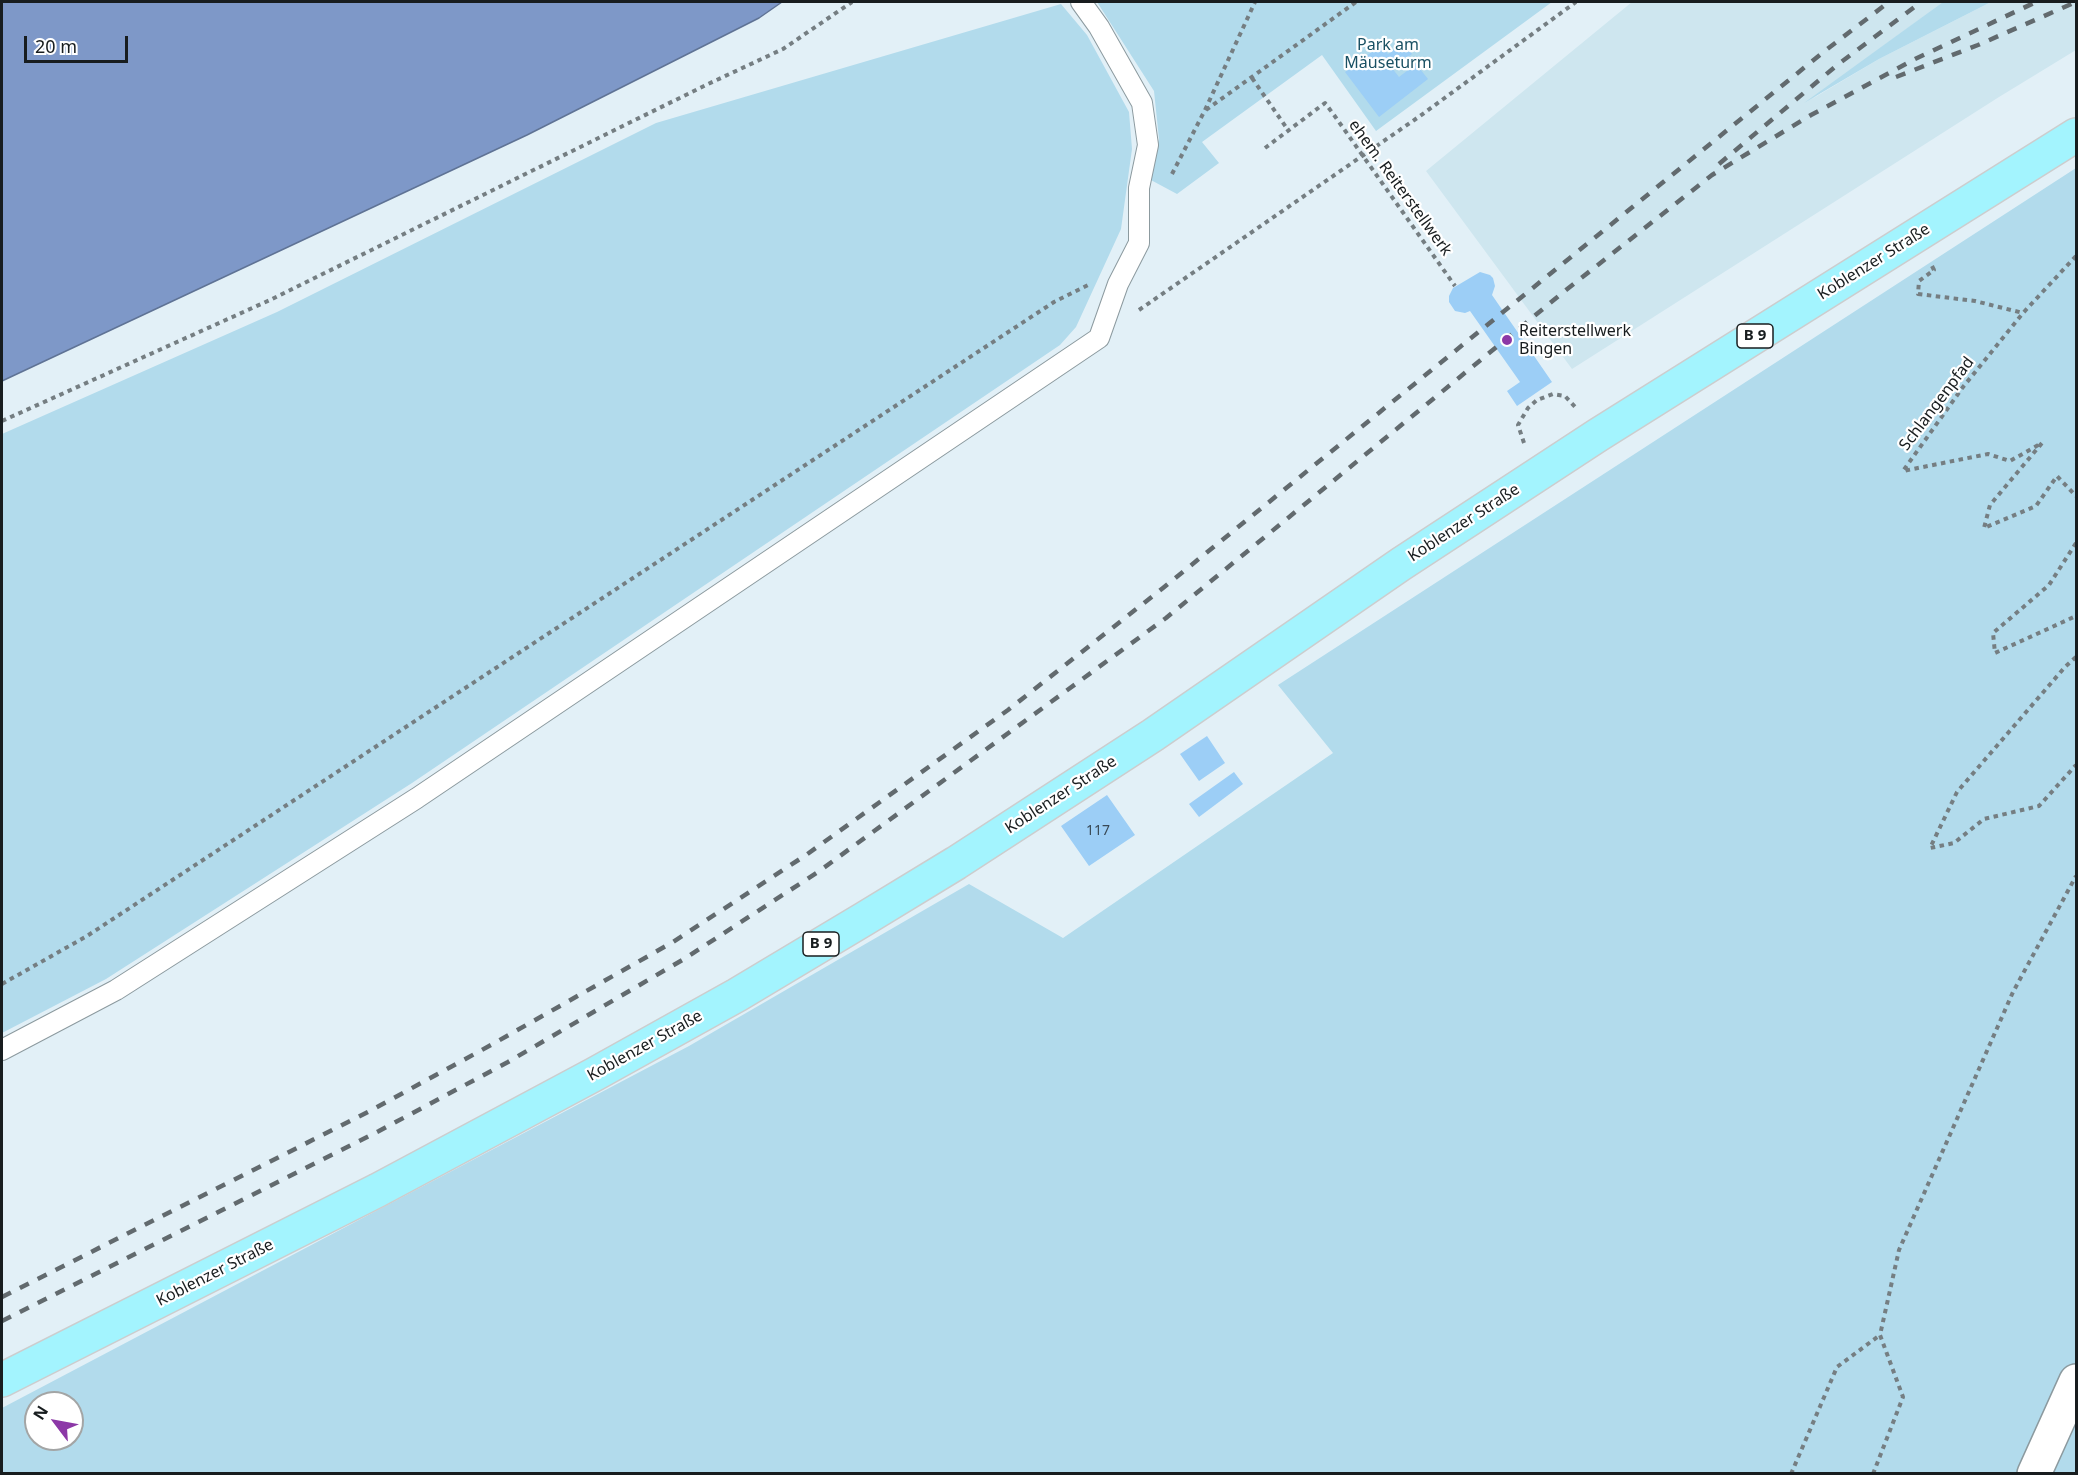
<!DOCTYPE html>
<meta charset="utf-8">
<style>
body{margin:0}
#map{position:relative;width:2078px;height:1475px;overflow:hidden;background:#e2f0f7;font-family:"Noto Sans",sans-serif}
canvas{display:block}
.frame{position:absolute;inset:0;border:3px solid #181d1f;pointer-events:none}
.north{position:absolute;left:24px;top:1391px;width:60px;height:60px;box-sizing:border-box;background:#fff;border:2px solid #a3a5a5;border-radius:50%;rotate:302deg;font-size:16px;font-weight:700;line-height:24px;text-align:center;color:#181d1f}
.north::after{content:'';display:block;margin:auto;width:21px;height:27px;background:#8c38a7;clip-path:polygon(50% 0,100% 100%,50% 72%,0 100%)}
.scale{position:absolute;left:24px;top:36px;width:104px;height:27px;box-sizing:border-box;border:3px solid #181d1f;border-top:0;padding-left:8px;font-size:18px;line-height:21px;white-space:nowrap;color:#181d1f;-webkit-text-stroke:4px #fff;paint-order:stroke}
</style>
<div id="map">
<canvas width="2078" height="1475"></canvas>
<div class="frame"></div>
<div class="north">N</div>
<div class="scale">20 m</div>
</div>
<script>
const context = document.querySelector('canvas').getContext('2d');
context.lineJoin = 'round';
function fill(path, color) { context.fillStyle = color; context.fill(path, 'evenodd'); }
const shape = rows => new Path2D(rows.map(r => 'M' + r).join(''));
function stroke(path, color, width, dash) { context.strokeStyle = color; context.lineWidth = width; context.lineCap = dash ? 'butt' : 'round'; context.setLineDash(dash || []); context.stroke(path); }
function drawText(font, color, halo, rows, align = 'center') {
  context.font = font + ' "Noto Sans",sans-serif'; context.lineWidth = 4.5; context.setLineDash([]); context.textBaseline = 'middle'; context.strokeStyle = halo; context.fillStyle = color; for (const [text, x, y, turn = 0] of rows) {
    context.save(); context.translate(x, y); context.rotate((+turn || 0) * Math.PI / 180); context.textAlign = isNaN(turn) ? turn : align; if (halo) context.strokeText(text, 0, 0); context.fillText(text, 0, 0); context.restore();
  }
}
fill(shape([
 [1632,2,1943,2,1812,99,1879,59,1991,2,2076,2,2076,50,1999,97,1572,369,1426,171]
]), '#cee6ef');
fill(shape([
 [1097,2,1552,2,1376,131,1322,55,1202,142,1219,163,1177,194,1149,179,1159,139,1154,91],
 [1943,2,1991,2,1879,59,1804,103],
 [1061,4,1087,35,1129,112,1132,149,1121,229,1076,327,1060,345,412,783,106,979,2,1033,2,434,277,312,656,123],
 [2076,168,2076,1473,2,1474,2,1408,689,1046,969,884,1063,938,1333,753,1278,685],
 [36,1403,72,1403,72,1439,36,1439]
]), '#b2dbec');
const water = shape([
 [2,2,782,2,759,18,527,135,2,381,2,2]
]);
fill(water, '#7e98c8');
stroke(water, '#5f7395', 1.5);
fill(shape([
 [1404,42,1412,54,1392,68,1399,77,1416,64,1428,79,1379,117,1345,72,1381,45,1388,54],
 [1480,272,1490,275,1493,278,1495,286,1492,295,1552,382,1517,406,1507,391,1520,382,1470,311,1465,313,1455,311,1449,302,1449,296,1453,288],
 [1207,736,1225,763,1199,781,1180,754],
 [1234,772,1243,784,1199,817,1189,804],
 [1107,795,1135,835,1089,866,1061,826]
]), '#9ccef6');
const service = shape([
 [2,1050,116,990,417,798,1099,338,1118,284,1139,243,1139,188,1148,145,1142,103,1099,27,1081,2]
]);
const minor = shape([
 [2034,1474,2076,1381]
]);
const primary = shape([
 [2,1380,378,1190,595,1074,737,995,864,919,956,863,1153,735,1401,564,1598,435,2076,135]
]);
stroke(service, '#8c9a9f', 22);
stroke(minor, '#8c9a9f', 36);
stroke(primary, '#cccdce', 36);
stroke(shape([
 [1252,78,1288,130],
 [1206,110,1356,2],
 [1265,148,1325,103,1334,115],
 [1172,174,1205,110,1255,2],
 [2076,256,2023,313,1963,387,1903,471,1988,454,2010,461,2042,443,1990,505,1984,528,2036,506,2057,476,2076,496],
 [1932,266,1934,270,1919,281,1918,294,1975,301,2023,313],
 [1139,310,1420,116,1576,2],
 [2,421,270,300,706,85,783,49,852,2],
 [1524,443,1518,425,1528,408,1537,400,1553,394,1565,396,1577,409],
 [2076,543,2049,585,1993,633,1995,653,2076,616],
 [2076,657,2065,667,1957,792,1930,848,1954,843,1984,819,2039,806,2076,765],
 [2,984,87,936,1054,302,1088,285],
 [1791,1474,1837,1367,1880,1335],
 [1873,1474,1903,1397,1880,1335,1899,1250,2013,992,2076,876]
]), '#757e82', 4, [4.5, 4.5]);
stroke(service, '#fff', 20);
stroke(minor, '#fff', 33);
stroke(primary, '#a3f4fe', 33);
stroke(shape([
 [1896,77,1978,45,2076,2],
 [1719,164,1836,66,1921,2],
 [2,1297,368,1112,491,1045,673,942,806,855,1008,710,1163,588,1826,50,1889,2],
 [2,1321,379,1131,508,1062,684,959,818,872,1166,618,1566,290,1712,175,1811,115,1915,59,2036,2]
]), '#626a6e', 4.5, [10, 10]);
stroke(shape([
 [1334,115,1455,286]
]), '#757e82', 4, [4.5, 4.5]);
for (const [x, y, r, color] of [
 [1507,340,6,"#8c38a7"]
]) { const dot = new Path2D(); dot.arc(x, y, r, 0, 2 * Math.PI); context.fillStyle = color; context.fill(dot); stroke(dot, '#fff', 2); }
drawText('14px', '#394955', null, [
 ["117",1098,831]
]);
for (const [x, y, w] of [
 [1755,336,36],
 [821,944,36]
]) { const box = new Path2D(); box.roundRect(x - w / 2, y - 12, w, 24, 4.5); context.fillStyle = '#fff'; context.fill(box); stroke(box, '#181d1f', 1.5); }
drawText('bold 15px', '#181d1f', null, [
 ["B 9",1755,336],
 ["B 9",821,944]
]);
drawText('16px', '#195063', '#fff', [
 ["Park am",1388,45],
 ["Mäuseturm",1388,63]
]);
drawText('16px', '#181d1f', '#fff', [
 ["ehem. Reiterstellwerk",1400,188,54],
 ["Koblenzer Straße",1874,262,-32],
 ["Schlangenpfad",1937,404,-53],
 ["Koblenzer Straße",1464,523,-33],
 ["Koblenzer Straße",1061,795,-33],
 ["Koblenzer Straße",645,1046,-29],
 ["Koblenzer Straße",215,1273,-27]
]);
drawText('16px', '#181d1f', '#fff', [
 ["Reiterstellwerk",1519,331],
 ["Bingen",1519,349]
], 'left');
</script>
